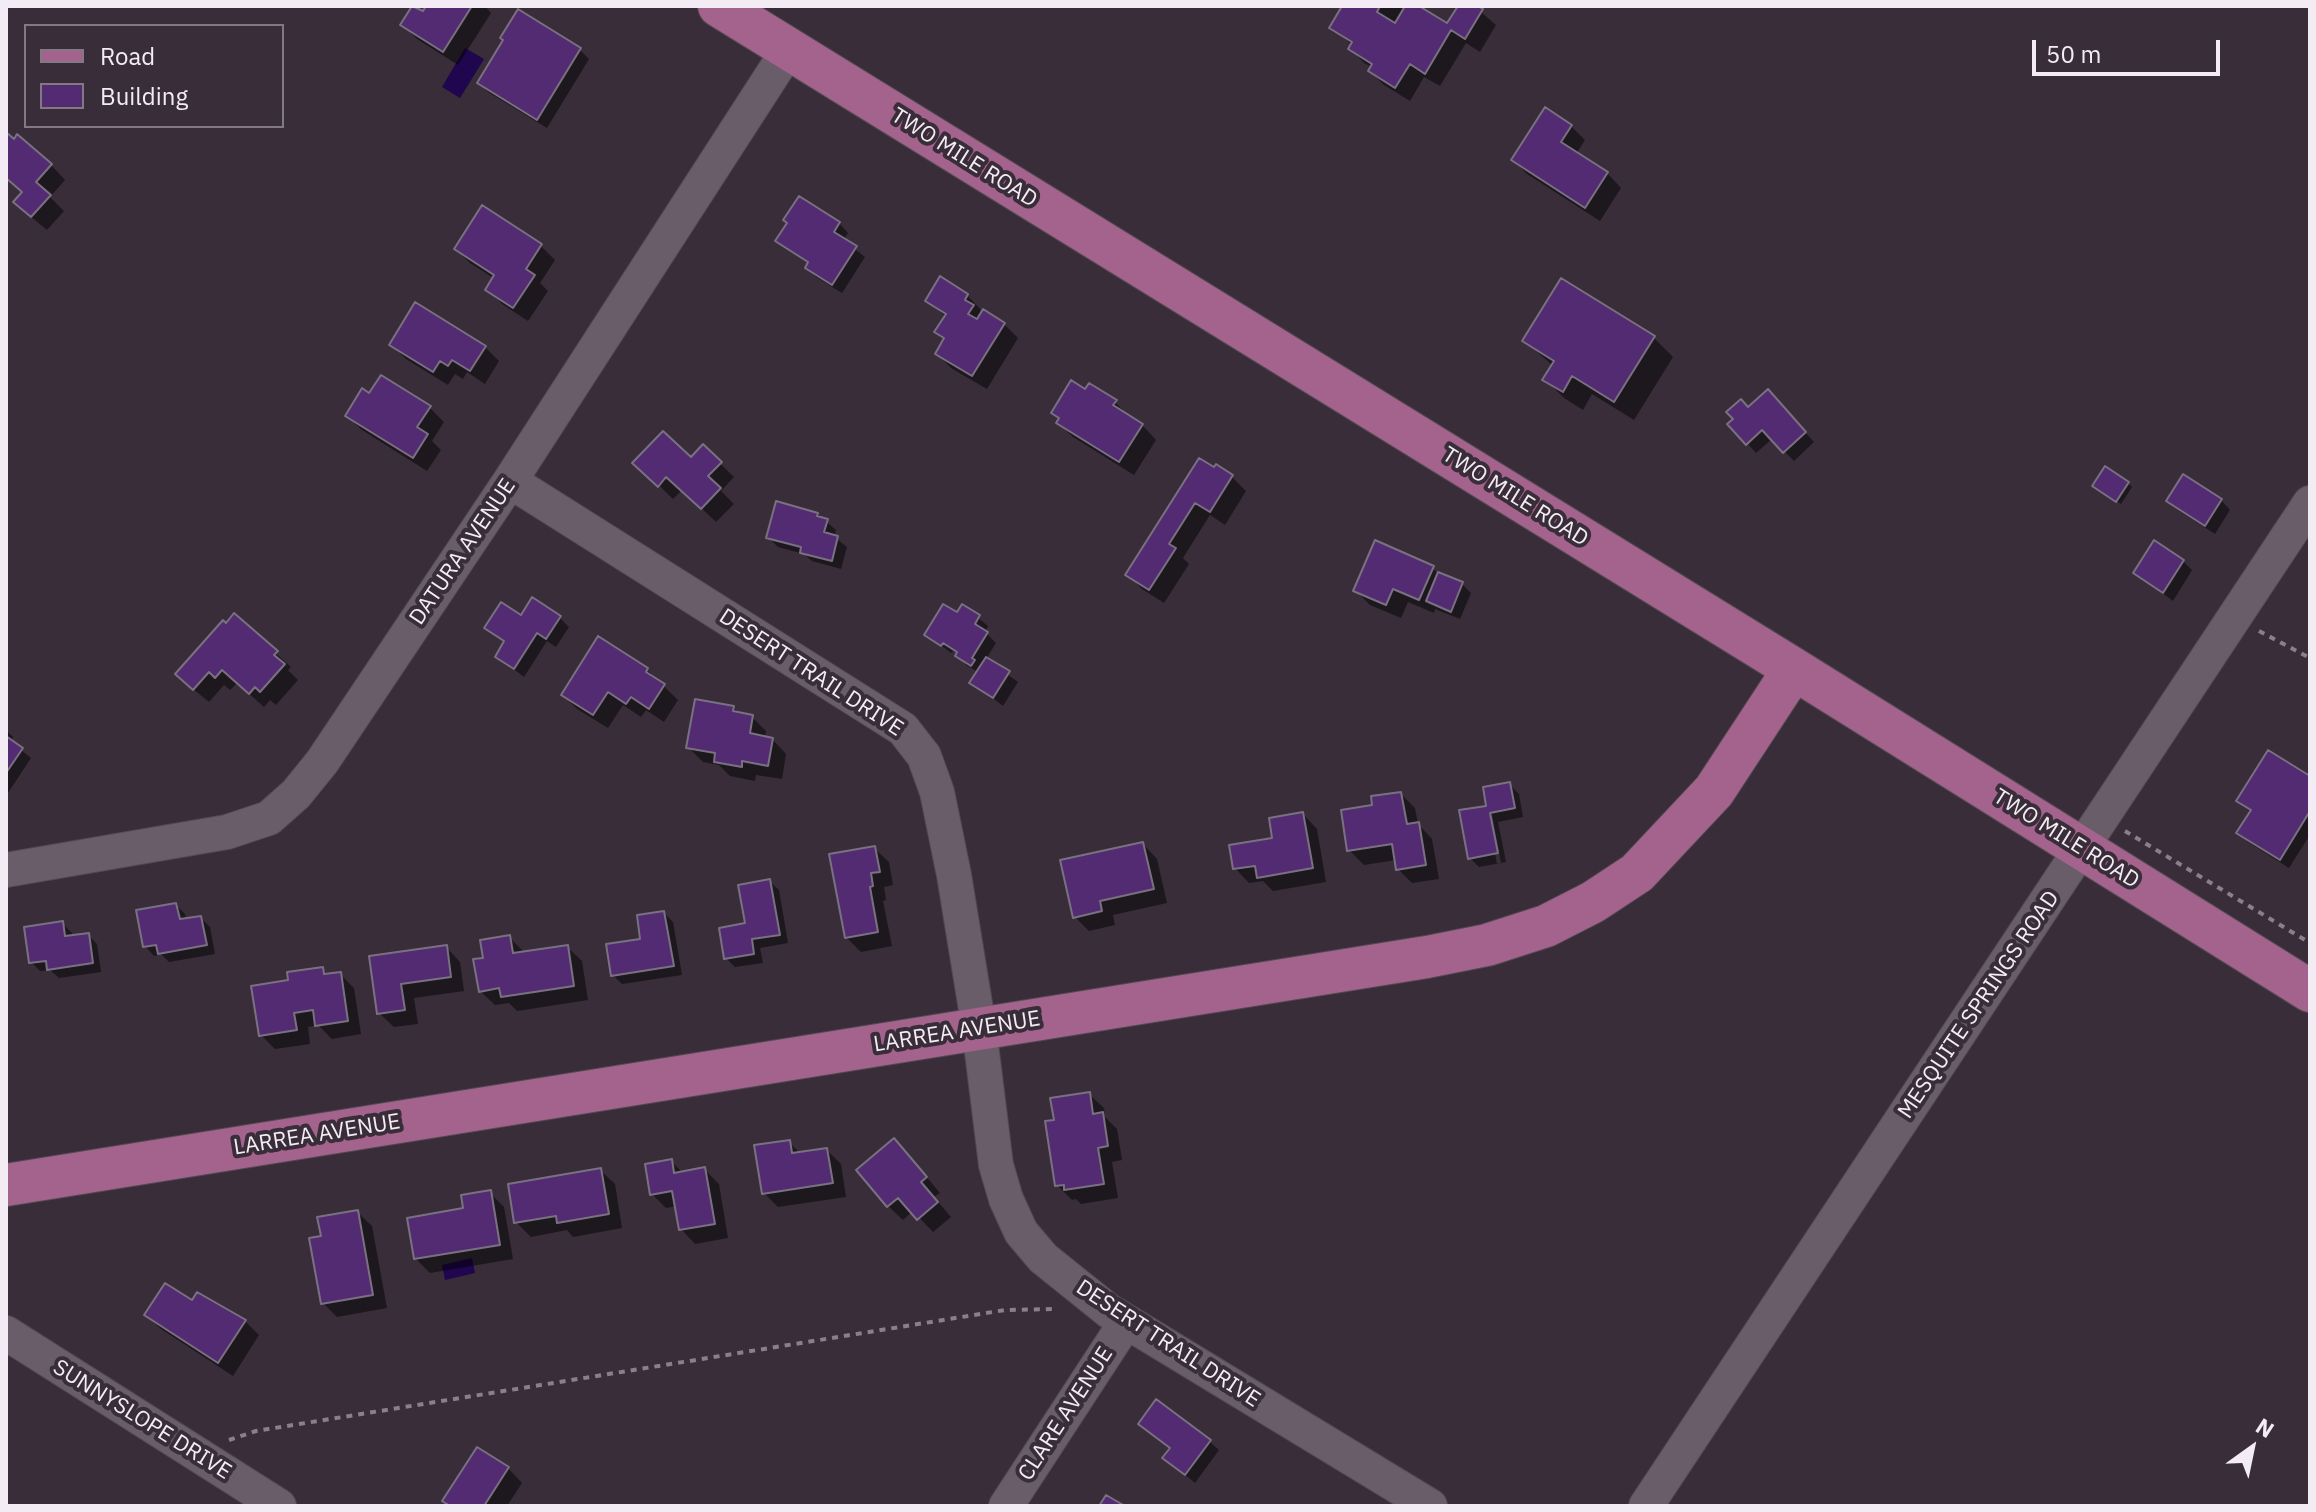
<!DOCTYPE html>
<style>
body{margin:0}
#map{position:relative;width:2316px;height:1512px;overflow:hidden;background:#382d38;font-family:"IBM Plex Sans",sans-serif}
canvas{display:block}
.frame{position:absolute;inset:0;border:8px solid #f4ecf4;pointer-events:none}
.legend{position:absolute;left:24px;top:24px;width:260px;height:104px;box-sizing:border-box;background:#382d38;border:2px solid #837983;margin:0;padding:10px 14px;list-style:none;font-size:24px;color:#f4ecf4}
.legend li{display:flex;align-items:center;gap:16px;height:40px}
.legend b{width:40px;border:2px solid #837983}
.north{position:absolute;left:2212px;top:1408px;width:80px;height:80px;-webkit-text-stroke:6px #382d38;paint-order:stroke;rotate:33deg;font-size:22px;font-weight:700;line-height:32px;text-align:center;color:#f4ecf4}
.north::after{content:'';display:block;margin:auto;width:28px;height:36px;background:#f4ecf4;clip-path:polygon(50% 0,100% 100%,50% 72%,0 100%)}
.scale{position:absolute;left:2032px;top:40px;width:188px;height:36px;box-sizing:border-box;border:4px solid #f4ecf4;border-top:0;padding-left:10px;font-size:24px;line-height:28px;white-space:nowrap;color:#f4ecf4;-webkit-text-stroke:6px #382d38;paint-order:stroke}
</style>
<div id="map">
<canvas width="2316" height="1512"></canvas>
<div class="frame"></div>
<ul class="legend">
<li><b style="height:10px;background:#a4638c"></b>Road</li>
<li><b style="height:22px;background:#532b72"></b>Building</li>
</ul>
<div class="north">N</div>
<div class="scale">50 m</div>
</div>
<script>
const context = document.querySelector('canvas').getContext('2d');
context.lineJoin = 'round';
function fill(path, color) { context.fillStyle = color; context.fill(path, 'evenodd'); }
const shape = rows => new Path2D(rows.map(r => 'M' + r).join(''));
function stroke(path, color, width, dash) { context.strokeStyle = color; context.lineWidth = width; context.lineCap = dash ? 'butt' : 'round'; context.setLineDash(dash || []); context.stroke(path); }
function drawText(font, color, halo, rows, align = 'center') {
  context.font = font + ' "IBM Plex Sans",sans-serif'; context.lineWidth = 8; context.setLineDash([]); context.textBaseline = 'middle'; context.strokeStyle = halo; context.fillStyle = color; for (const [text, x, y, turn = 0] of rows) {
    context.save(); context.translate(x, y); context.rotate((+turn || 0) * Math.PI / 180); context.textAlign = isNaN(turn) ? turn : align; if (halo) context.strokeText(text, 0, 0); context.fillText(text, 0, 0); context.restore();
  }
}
fill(shape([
 [465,48,484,59,460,98,442,87],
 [472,1258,475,1273,445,1280,442,1265]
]), '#20054f');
fill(shape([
 [428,6,485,6,491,13,458,65,417,39,403,25,424,13],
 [1345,6,1415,6,1448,26,1460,6,1474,6,1496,25,1480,52,1466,43,1440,86,1424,77,1410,101,1384,85,1370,71,1372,67,1364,63,1350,48,1352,45,1332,27],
 [518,12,580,50,589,59,547,128,488,92,479,83,505,41],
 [1571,126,1585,140,1576,154,1607,173,1621,188,1600,221,1527,174,1513,160],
 [6,134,51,165,65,180,50,197,64,211,47,230,30,216,24,193,6,178],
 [483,208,541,246,555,260,540,283,548,291,528,321,502,304,488,289,495,279,470,263,456,249],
 [789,223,839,223,848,233,843,240,865,257,842,293,816,277,807,267,809,264,778,241],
 [967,295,981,310,1004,324,1018,338,987,389,951,368,937,353,945,340,937,332,946,317,927,300],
 [1654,338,1673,357,1634,420,1592,394,1583,410,1564,398,1545,379,1553,366,1525,341],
 [391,345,485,347,499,361,485,384,467,372,463,379,455,374,448,385,406,359],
 [1086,392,1115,402,1129,417,1142,425,1156,440,1134,475,1073,437,1058,423,1060,420,1053,412],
 [370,396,429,407,444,422,432,441,441,450,427,471,362,430,347,416],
 [1777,401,1814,442,1794,461,1772,439,1756,453,1730,424,1748,409],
 [703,447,734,477,721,491,734,504,716,522,682,490,673,499,635,462,691,460],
 [1200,460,1232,477,1246,491,1225,525,1210,515,1183,558,1189,564,1164,603,1142,589,1128,575],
 [2184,477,2221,500,2230,510,2215,534,2178,510,2169,501],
 [2128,483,2132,487,2121,504,2098,490],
 [817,514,836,530,834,537,847,547,841,569,812,561,804,554,778,547,768,537],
 [2183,561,2192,570,2173,601,2135,573],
 [1432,568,1439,574,1462,584,1471,593,1460,619,1435,609,1434,613,1408,602,1401,618,1370,605,1355,590],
 [533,600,560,618,569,627,556,647,547,641,524,677,497,656,505,643,487,628,521,618],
 [963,606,988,626,985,632,996,643,986,659,1018,682,1003,706,972,682,978,672,966,665,958,654,953,651,951,653,927,634,957,615],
 [234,616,291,667,288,670,298,680,276,705,270,700,264,707,237,683,230,690,224,685,209,702,192,688,226,626],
 [647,670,678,700,664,722,646,710,641,717,623,705,608,728,577,709,563,695],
 [733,707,740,715,752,717,766,731,765,738,772,739,786,754,782,779,756,775,755,781,730,776,719,765,703,762,688,747],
 [6,730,13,737,11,742,31,758,6,796],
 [2310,778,2310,835,2289,868,2248,842,2239,833,2252,812,2238,800],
 [1510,785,1519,794,1523,817,1498,822,1506,862,1479,867,1470,858,1489,807],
 [1488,815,1492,815,1501,863,1497,864],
 [1401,794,1415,808,1418,824,1432,839,1439,879,1412,883,1398,869,1396,860,1364,865,1349,850,1375,806],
 [1303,814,1317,829,1326,882,1273,891,1263,881,1249,883,1235,868,1274,839],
 [1143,844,1157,859,1167,903,1113,915,1115,925,1089,931,1075,917],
 [874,848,889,862,893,885,884,887,886,900,883,901,892,946,861,952,846,937],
 [769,881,779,890,788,943,760,948,763,963,735,967,726,958,747,925],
 [176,905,185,914,186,920,201,918,210,927,215,954,169,962,161,954,154,956,145,946],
 [664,913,673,922,682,975,622,984,613,975],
 [62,923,72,933,72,937,88,935,97,944,101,972,59,978,50,970,40,971,31,962],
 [509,937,524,952,567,947,582,961,588,1000,517,1011,509,1003,495,1005,480,991,486,959],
 [446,947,460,962,464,991,414,998,418,1024,394,1027,379,1013,371,958],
 [322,969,328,975,340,974,354,988,361,1034,332,1039,318,1025,308,1027,310,1044,275,1049,261,1035,290,982],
 [1089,1094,1104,1108,1105,1117,1117,1129,1122,1160,1112,1162,1118,1198,1081,1204,1076,1199,1072,1200,1057,1185],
 [789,1142,801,1154,827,1150,841,1164,846,1197,778,1207,764,1193],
 [908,1155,940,1193,934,1197,951,1217,933,1232,913,1211,903,1220,888,1206],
 [671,1161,683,1173,704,1169,719,1184,728,1238,695,1244,681,1229,677,1206,666,1208,652,1194],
 [600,1170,615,1184,622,1228,573,1237,567,1230,531,1237,516,1222],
 [490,1193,504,1207,513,1259,430,1273,415,1258,466,1210],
 [357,1212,372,1226,387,1308,337,1317,323,1303,323,1237],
 [146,1315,245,1321,259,1335,233,1376,161,1329],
 [1140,1424,1209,1441,1219,1450,1195,1483,1165,1458,1172,1449],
 [508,1468,522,1483,507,1506,450,1506,445,1501]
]), '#0007');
const building = shape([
 [412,6,423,11,426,6,472,6,443,52,400,25,412,6],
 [1342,6,1380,6,1377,12,1395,23,1405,6,1419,6,1447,23,1458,6,1478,6,1483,9,1465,39,1451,30,1425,74,1410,64,1395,88,1368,71,1372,64,1348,49,1352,42,1329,28,1342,6],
 [518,9,581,48,537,120,477,83,503,40,500,38,518,9],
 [1545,107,1572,125,1561,142,1608,172,1585,208,1511,160,1545,107],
 [6,132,14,139,17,134,52,164,36,182,51,195,31,217,13,202,22,192,6,178,6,132],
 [799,196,840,222,834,232,857,246,832,285,805,268,808,262,775,241,787,223,783,220,799,196],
 [482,205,542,244,526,269,535,275,513,308,485,290,494,275,454,249,482,205],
 [940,276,968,294,965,300,974,305,968,314,977,319,983,309,1005,323,972,376,935,354,944,338,934,332,946,314,925,301,940,276],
 [1561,278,1655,336,1614,402,1572,376,1563,392,1542,380,1554,361,1522,341,1561,278],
 [415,302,486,346,470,371,452,360,448,366,440,361,433,372,389,345,415,302],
 [381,375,431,406,417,427,428,434,413,458,345,416,362,388,369,393,381,375],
 [1071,380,1085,389,1089,383,1117,400,1113,405,1143,424,1119,462,1056,423,1059,418,1051,413,1071,380],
 [1768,389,1806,432,1783,453,1762,430,1746,445,1727,424,1733,419,1726,412,1741,399,1748,407,1768,389],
 [663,431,691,457,703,444,722,462,708,476,721,488,701,509,666,477,658,487,632,463,663,431],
 [1199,458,1214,467,1216,464,1233,475,1210,512,1195,503,1169,544,1176,548,1149,590,1125,575,1199,458],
 [2105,466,2129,482,2116,502,2092,486,2105,466],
 [2183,474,2222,499,2205,526,2166,501,2183,474],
 [776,501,818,513,817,516,828,519,824,532,838,536,832,561,800,553,801,547,766,538,776,501],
 [1375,540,1434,566,1419,600,1393,589,1386,605,1353,591,1375,540],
 [2154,540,2184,560,2163,593,2133,573,2154,540],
 [1438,572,1463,582,1451,612,1426,601,1438,572],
 [532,597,561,616,546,639,537,633,514,669,495,657,504,641,484,628,501,602,521,615,532,597],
 [943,604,957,612,962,604,980,615,975,624,988,632,972,658,975,660,971,666,955,656,957,652,943,643,941,646,924,635,943,604],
 [234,613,278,651,274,655,285,664,260,692,255,687,249,694,222,670,215,678,209,672,193,690,175,674,223,620,226,623,234,613],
 [598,636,648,668,646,672,665,684,649,709,631,697,626,704,608,692,593,715,561,695,598,636],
 [986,657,1010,671,993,698,969,683,986,657],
 [695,699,734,706,733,711,753,715,750,733,773,738,768,766,742,761,742,767,714,762,715,753,686,748,695,699],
 [6,736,23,748,6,773,6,736],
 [2268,750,2310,776,2310,811,2280,860,2236,833,2251,810,2236,801,2268,750],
 [1510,782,1515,808,1490,813,1498,853,1468,859,1459,810,1486,806,1483,787,1510,782],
 [1401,792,1407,824,1419,822,1426,865,1396,870,1392,844,1347,851,1341,810,1372,805,1371,796,1401,792],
 [1303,812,1313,868,1257,878,1255,866,1233,869,1229,845,1272,838,1269,818,1303,812],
 [1143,842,1154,889,1100,901,1102,911,1073,918,1060,860,1143,842],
 [875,846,880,872,871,873,873,886,870,887,878,932,845,938,829,854,875,846],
 [770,879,780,935,752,939,754,954,724,959,719,928,745,923,738,885,770,879],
 [176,903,180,919,201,916,207,945,158,954,156,945,143,947,136,910,176,903],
 [664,911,674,966,611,976,606,944,640,939,637,915,664,911],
 [63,921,65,936,89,933,93,963,47,970,46,961,29,963,24,927,63,921],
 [510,935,513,953,568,945,574,986,501,997,499,988,479,992,473,959,483,958,480,940,510,935],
 [447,945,451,977,401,984,405,1010,377,1014,369,956,447,945],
 [323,967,324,974,341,972,348,1021,315,1026,313,1010,294,1013,297,1030,259,1036,251,986,288,980,287,972,323,967],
 [1090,1092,1093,1114,1103,1112,1108,1146,1098,1148,1104,1184,1064,1190,1064,1185,1055,1186,1045,1121,1054,1120,1050,1098,1090,1092],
 [894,1138,927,1177,921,1182,938,1202,917,1220,898,1198,887,1207,856,1170,894,1138],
 [790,1140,792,1153,827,1148,833,1183,762,1194,754,1145,790,1140],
 [672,1159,674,1173,705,1167,715,1224,679,1230,672,1191,650,1195,645,1164,672,1159],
 [601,1168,609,1214,557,1223,556,1216,514,1223,508,1184,601,1168],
 [491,1190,500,1245,414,1259,407,1218,463,1208,461,1195,491,1190],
 [358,1210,373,1295,321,1304,309,1238,321,1236,317,1217,358,1210],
 [165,1283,192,1300,197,1292,246,1320,218,1363,144,1315,165,1283],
 [1156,1399,1211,1440,1185,1475,1162,1458,1170,1448,1138,1424,1156,1399],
 [477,1447,509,1467,484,1506,450,1506,442,1501,477,1447],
 [1106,1495,1125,1506,1099,1506,1106,1495]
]);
fill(building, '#532b72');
stroke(building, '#797180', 2);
const minor = shape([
 [510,481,903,729,924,756,937,792,954,875,979,1028,996,1165,1006,1199,1021,1232,1043,1258,1109,1311,1430,1506],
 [6,870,227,832,269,818,296,794,322,762,510,481,789,49],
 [6,1333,279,1506],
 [1006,1506,1126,1322],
 [1646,1506,2310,503]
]);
const major = shape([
 [719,6,1794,669,2310,991],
 [6,1185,1427,957,1487,945,1546,926,1593,902,1637,873,1714,791,1794,669]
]);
stroke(minor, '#524952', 36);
stroke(major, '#524952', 44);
stroke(shape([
 [2259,631,2310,658],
 [2125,831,2310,943],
 [229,1440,256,1431,1005,1310,1057,1309]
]), '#8a808a', 4, [6, 6]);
stroke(minor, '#695d69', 34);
stroke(major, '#a4638c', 42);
drawText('22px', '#f4ecf4', '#382d38', [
 ["TWO MILE ROAD",964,158,32],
 ["TWO MILE ROAD",1515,497,32],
 ["DATURA AVENUE",463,552,-56],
 ["DESERT TRAIL DRIVE",811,673,33],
 ["TWO MILE ROAD",2066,839,32],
 ["MESQUITE SPRINGS ROAD",1979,1005,-56],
 ["LARREA AVENUE",957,1032,-9],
 ["LARREA AVENUE",317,1135,-9],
 ["DESERT TRAIL DRIVE",1168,1344,33],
 ["CLARE AVENUE",1066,1414,-57],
 ["SUNNYSLOPE DRIVE",142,1420,32]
]);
</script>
